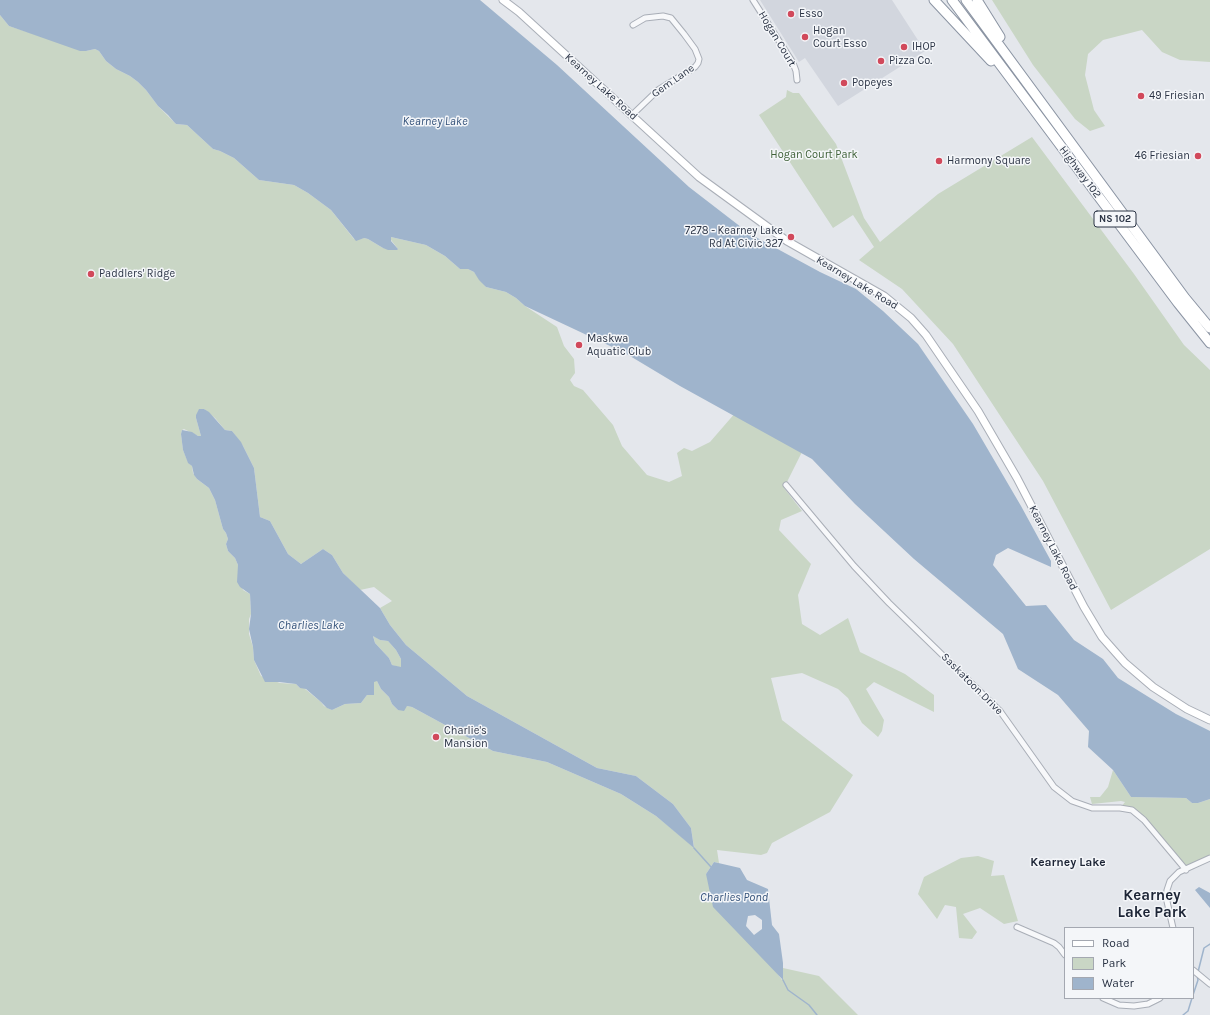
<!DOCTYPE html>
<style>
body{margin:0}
#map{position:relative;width:1210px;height:1015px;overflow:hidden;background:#e4e7ec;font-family:Karla,sans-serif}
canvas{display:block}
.legend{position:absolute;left:1064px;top:927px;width:130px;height:72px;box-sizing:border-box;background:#f4f6f9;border:1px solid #a4a8b1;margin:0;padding:5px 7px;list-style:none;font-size:12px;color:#2b3445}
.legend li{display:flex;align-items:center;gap:8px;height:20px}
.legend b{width:20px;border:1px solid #a4a8b1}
</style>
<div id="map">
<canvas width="1210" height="1015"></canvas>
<ul class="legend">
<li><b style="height:5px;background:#fff"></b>Road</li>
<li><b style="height:11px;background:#c9d6c5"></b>Park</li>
<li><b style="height:11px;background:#9fb4cc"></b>Water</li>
</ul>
</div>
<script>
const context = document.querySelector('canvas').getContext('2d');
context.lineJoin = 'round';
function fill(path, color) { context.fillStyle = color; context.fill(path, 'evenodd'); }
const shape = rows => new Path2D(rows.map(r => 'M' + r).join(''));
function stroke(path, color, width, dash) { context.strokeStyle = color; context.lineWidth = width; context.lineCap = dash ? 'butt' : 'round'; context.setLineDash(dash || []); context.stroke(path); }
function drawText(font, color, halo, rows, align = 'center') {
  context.font = font + ' Karla,sans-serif'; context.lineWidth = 3; context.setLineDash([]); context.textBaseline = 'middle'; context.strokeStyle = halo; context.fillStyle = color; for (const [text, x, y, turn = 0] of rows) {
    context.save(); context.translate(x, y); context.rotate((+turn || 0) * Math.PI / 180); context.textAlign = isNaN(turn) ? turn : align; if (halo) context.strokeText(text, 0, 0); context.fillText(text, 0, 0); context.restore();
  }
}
fill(shape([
 [760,0,892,0,925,51,838,106,805,58,799,62]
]), '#d2d6de');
fill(shape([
 [992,0,1210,0,1210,62,1180,60,1162,52,1142,30,1103,40,1088,54,1085,75,1094,110,1105,126,1090,131,1075,119,1033,65],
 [0,15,9,26,86,51,95,49,99,51,106,61,116,69,130,76,138,82,146,90,158,106,176,124,187,125,213,149,220,151,234,158,259,180,294,185,308,193,331,210,354,239,364,238,368,239,383,248,398,249,391,240,391,237,426,245,445,256,460,269,468,269,474,272,486,287,506,292,516,298,525,306,557,327,564,346,574,359,575,373,570,380,574,386,583,390,613,425,622,446,647,475,669,482,682,476,677,453,684,448,692,451,710,442,736,412,802,452,784,488,802,511,781,520,779,530,811,564,798,595,802,624,820,635,848,618,860,652,905,674,934,695,934,712,874,682,866,689,884,720,882,731,878,737,862,723,848,698,838,689,802,673,771,678,782,720,853,775,830,812,772,843,767,853,761,855,717,850,719,863,714,862,706,874,782,980,783,968,819,976,858,1015,0,1015],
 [204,409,215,418,225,430,232,431,243,446,254,468,260,517,270,521,288,554,301,564,323,549,332,555,343,573,360,590,374,587,392,601,380,608,390,625,406,645,467,696,597,768,636,776,673,804,691,828,694,847,656,816,621,794,547,762,493,751,412,707,407,706,398,710,392,704,389,697,381,689,377,681,374,681,374,695,367,695,361,703,345,704,332,710,324,706,321,702,304,688,300,688,296,684,280,683,261,676,254,660,253,647,249,634,249,619,251,614,250,594,243,590,238,570,238,565,235,558,228,551,226,544,228,539,226,533,223,529,215,500,209,488,197,479,193,473,192,466,188,462,183,450,181,434,182,430,184,429,198,436,201,436,196,418],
 [787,90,793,93,799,93,836,144,864,218,880,242,938,194,1032,137,1134,274,1184,345,1210,370,1210,549,1111,610,1043,481,953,344,902,289,859,260,874,247,853,215,833,228,759,115,786,97],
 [373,635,380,640,388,641,396,650,401,659,401,668,392,665,389,658,375,643],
 [1113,770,1131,797,1186,798,1192,803,1198,803,1210,799,1210,858,1186,870,1137,816,1126,809,1120,808,1125,802,1121,801,1092,804,1090,797,1100,797,1108,787],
 [978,856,994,861,991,876,1004,875,1018,921,1004,924,980,908,963,914,977,932,972,939,959,938,956,907,945,905,937,919,918,894,924,877,961,858]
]), '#c9d6c5');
fill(shape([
 [0,0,480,0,557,65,689,187,750,234,820,272,856,289,883,311,918,344,973,424,1021,506,1051,561,1051,567,1008,548,996,555,993,565,1026,606,1046,605,1074,640,1103,659,1118,678,1176,714,1210,731,1210,799,1198,803,1192,803,1186,798,1131,797,1113,770,1088,747,1089,731,1058,695,1018,669,1003,634,914,559,855,504,812,459,680,386,625,353,525,306,516,298,506,292,486,287,479,280,474,272,468,269,460,269,445,256,426,245,391,237,391,241,398,249,397,250,388,250,383,248,368,239,364,238,356,241,331,210,308,193,294,185,259,180,234,158,220,151,213,149,187,125,176,124,174,122,168,115,158,106,146,90,138,82,130,76,116,69,106,61,99,51,95,49,86,51,80,51,9,26,0,15],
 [199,409,204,409,209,412,225,430,232,431,241,442,254,468,260,517,270,521,288,554,301,564,323,549,332,555,343,573,380,608,390,625,406,645,467,696,597,768,636,776,673,804,691,828,694,848,656,816,621,794,547,762,493,751,412,707,407,706,404,711,398,710,392,704,389,697,381,689,377,681,374,682,374,695,367,695,361,703,345,704,332,710,327,708,321,702,306,689,300,688,296,684,279,682,265,682,254,660,253,647,249,629,251,614,250,594,240,587,237,582,238,565,235,558,228,551,226,544,228,539,226,533,223,529,215,500,209,488,197,479,194,475,192,466,188,463,183,450,181,434,182,430,192,432,198,436,201,436,196,418,196,415],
 [373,636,380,640,388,641,396,650,401,659,401,667,392,665,389,658,375,643],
 [714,862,740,868,747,880,768,889,772,925,779,934,783,963,783,980,713,907,706,874],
 [755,915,762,920,762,929,754,935,746,926,748,916],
 [1199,887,1210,893,1210,908,1195,890]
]), '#9fb4cc');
stroke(shape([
 [694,848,711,867],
 [1198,972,1204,948,1210,944],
 [783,980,788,990,809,1005,817,1015],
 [1193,995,1198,980,1197,975],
 [1183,1015,1188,1011,1192,998]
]), '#9fb4cc', 1.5);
const street = shape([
 [753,0,793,63,796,71,797,80],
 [632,115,658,90,695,67,698,63,699,59,695,49,684,34,671,18,663,16,645,18,633,25],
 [786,485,854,566,889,603,1000,711,1054,787,1072,801,1092,808,1120,808,1132,810,1144,820,1186,870],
 [1017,927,1054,943,1059,947,1065,955],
 [1173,928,1166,897,1167,890,1170,881,1179,872,1210,858],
 [1193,970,1210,984],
 [1103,998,1119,1005,1134,1006,1148,1004,1160,998]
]);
const secondary = shape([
 [503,0,519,12,699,177,787,241,884,296,911,318,926,335,978,411,1017,478,1084,607,1102,637,1125,663,1153,687,1187,709,1210,720]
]);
const highway = shape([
 [934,0,991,61],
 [952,0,1178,303,1210,343],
 [966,0,1185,298,1210,328],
 [977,0,1000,37]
]);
stroke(street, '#a9aeb7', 7);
stroke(secondary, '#a9aeb7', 9);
stroke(highway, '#8b94a3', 11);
stroke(street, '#f7f8fa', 5);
stroke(secondary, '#fff', 7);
stroke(highway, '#fff', 9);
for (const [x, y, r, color] of [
 [791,14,4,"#d1495b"],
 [805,37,4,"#d1495b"],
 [904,47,4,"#d1495b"],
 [881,61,4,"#d1495b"],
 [844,83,4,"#d1495b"],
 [1141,96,4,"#d1495b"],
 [1198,156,4,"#d1495b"],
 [939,161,4,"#d1495b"],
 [791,237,4,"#d1495b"],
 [91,274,4,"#d1495b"],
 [579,345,4,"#d1495b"],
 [436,737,4,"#d1495b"]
]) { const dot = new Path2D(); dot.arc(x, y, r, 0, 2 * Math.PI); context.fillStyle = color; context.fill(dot); stroke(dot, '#f4f6f9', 1.5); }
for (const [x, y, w] of [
 [1115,219,42]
]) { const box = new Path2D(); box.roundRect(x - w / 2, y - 8, w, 16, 3); context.fillStyle = '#f4f6f9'; context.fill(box); stroke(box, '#2b3445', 1); }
drawText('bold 10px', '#2b3445', null, [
 ["NS 102",1115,219]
]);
drawText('11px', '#2b3445', '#f4f6f9', [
 ["Esso",799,14],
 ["Hogan",813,31],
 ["Court Esso",813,44],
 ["IHOP",912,47],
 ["Pizza Co.",889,61],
 ["Popeyes",852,83],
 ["49 Friesian",1149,96],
 ["46 Friesian",1190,156,"right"],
 ["Harmony Square",947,161],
 ["7278 - Kearney Lake",783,231,"right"],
 ["Rd At Civic 327",783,244,"right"],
 ["Paddlers' Ridge",99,274],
 ["Maskwa",587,339],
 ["Aquatic Club",587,352],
 ["Charlie's",444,731],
 ["Mansion",444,744]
], 'left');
drawText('11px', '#2b3445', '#f4f6f9', [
 ["Hogan Court",777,39,59],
 ["Gem Lane",673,81,-35],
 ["Kearney Lake Road",601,87,42],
 ["Highway 102",1080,172,53],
 ["Kearney Lake Road",857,283,31],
 ["Kearney Lake Road",1053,548,63],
 ["Saskatoon Drive",972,684,45]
]);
drawText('11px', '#3f6138', '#f4f6f9', [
 ["Hogan Court Park",814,155]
]);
drawText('italic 12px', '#34527a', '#f4f6f9', [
 ["Kearney Lake",435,122],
 ["Charlies Lake",311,626],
 ["Charlies Pond",734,898]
]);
drawText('bold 12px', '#1d2536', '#f4f6f9', [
 ["Kearney Lake",1068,863]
]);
drawText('bold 15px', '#1d2536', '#f4f6f9', [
 ["Kearney",1152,896],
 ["Lake Park",1152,913]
]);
</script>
